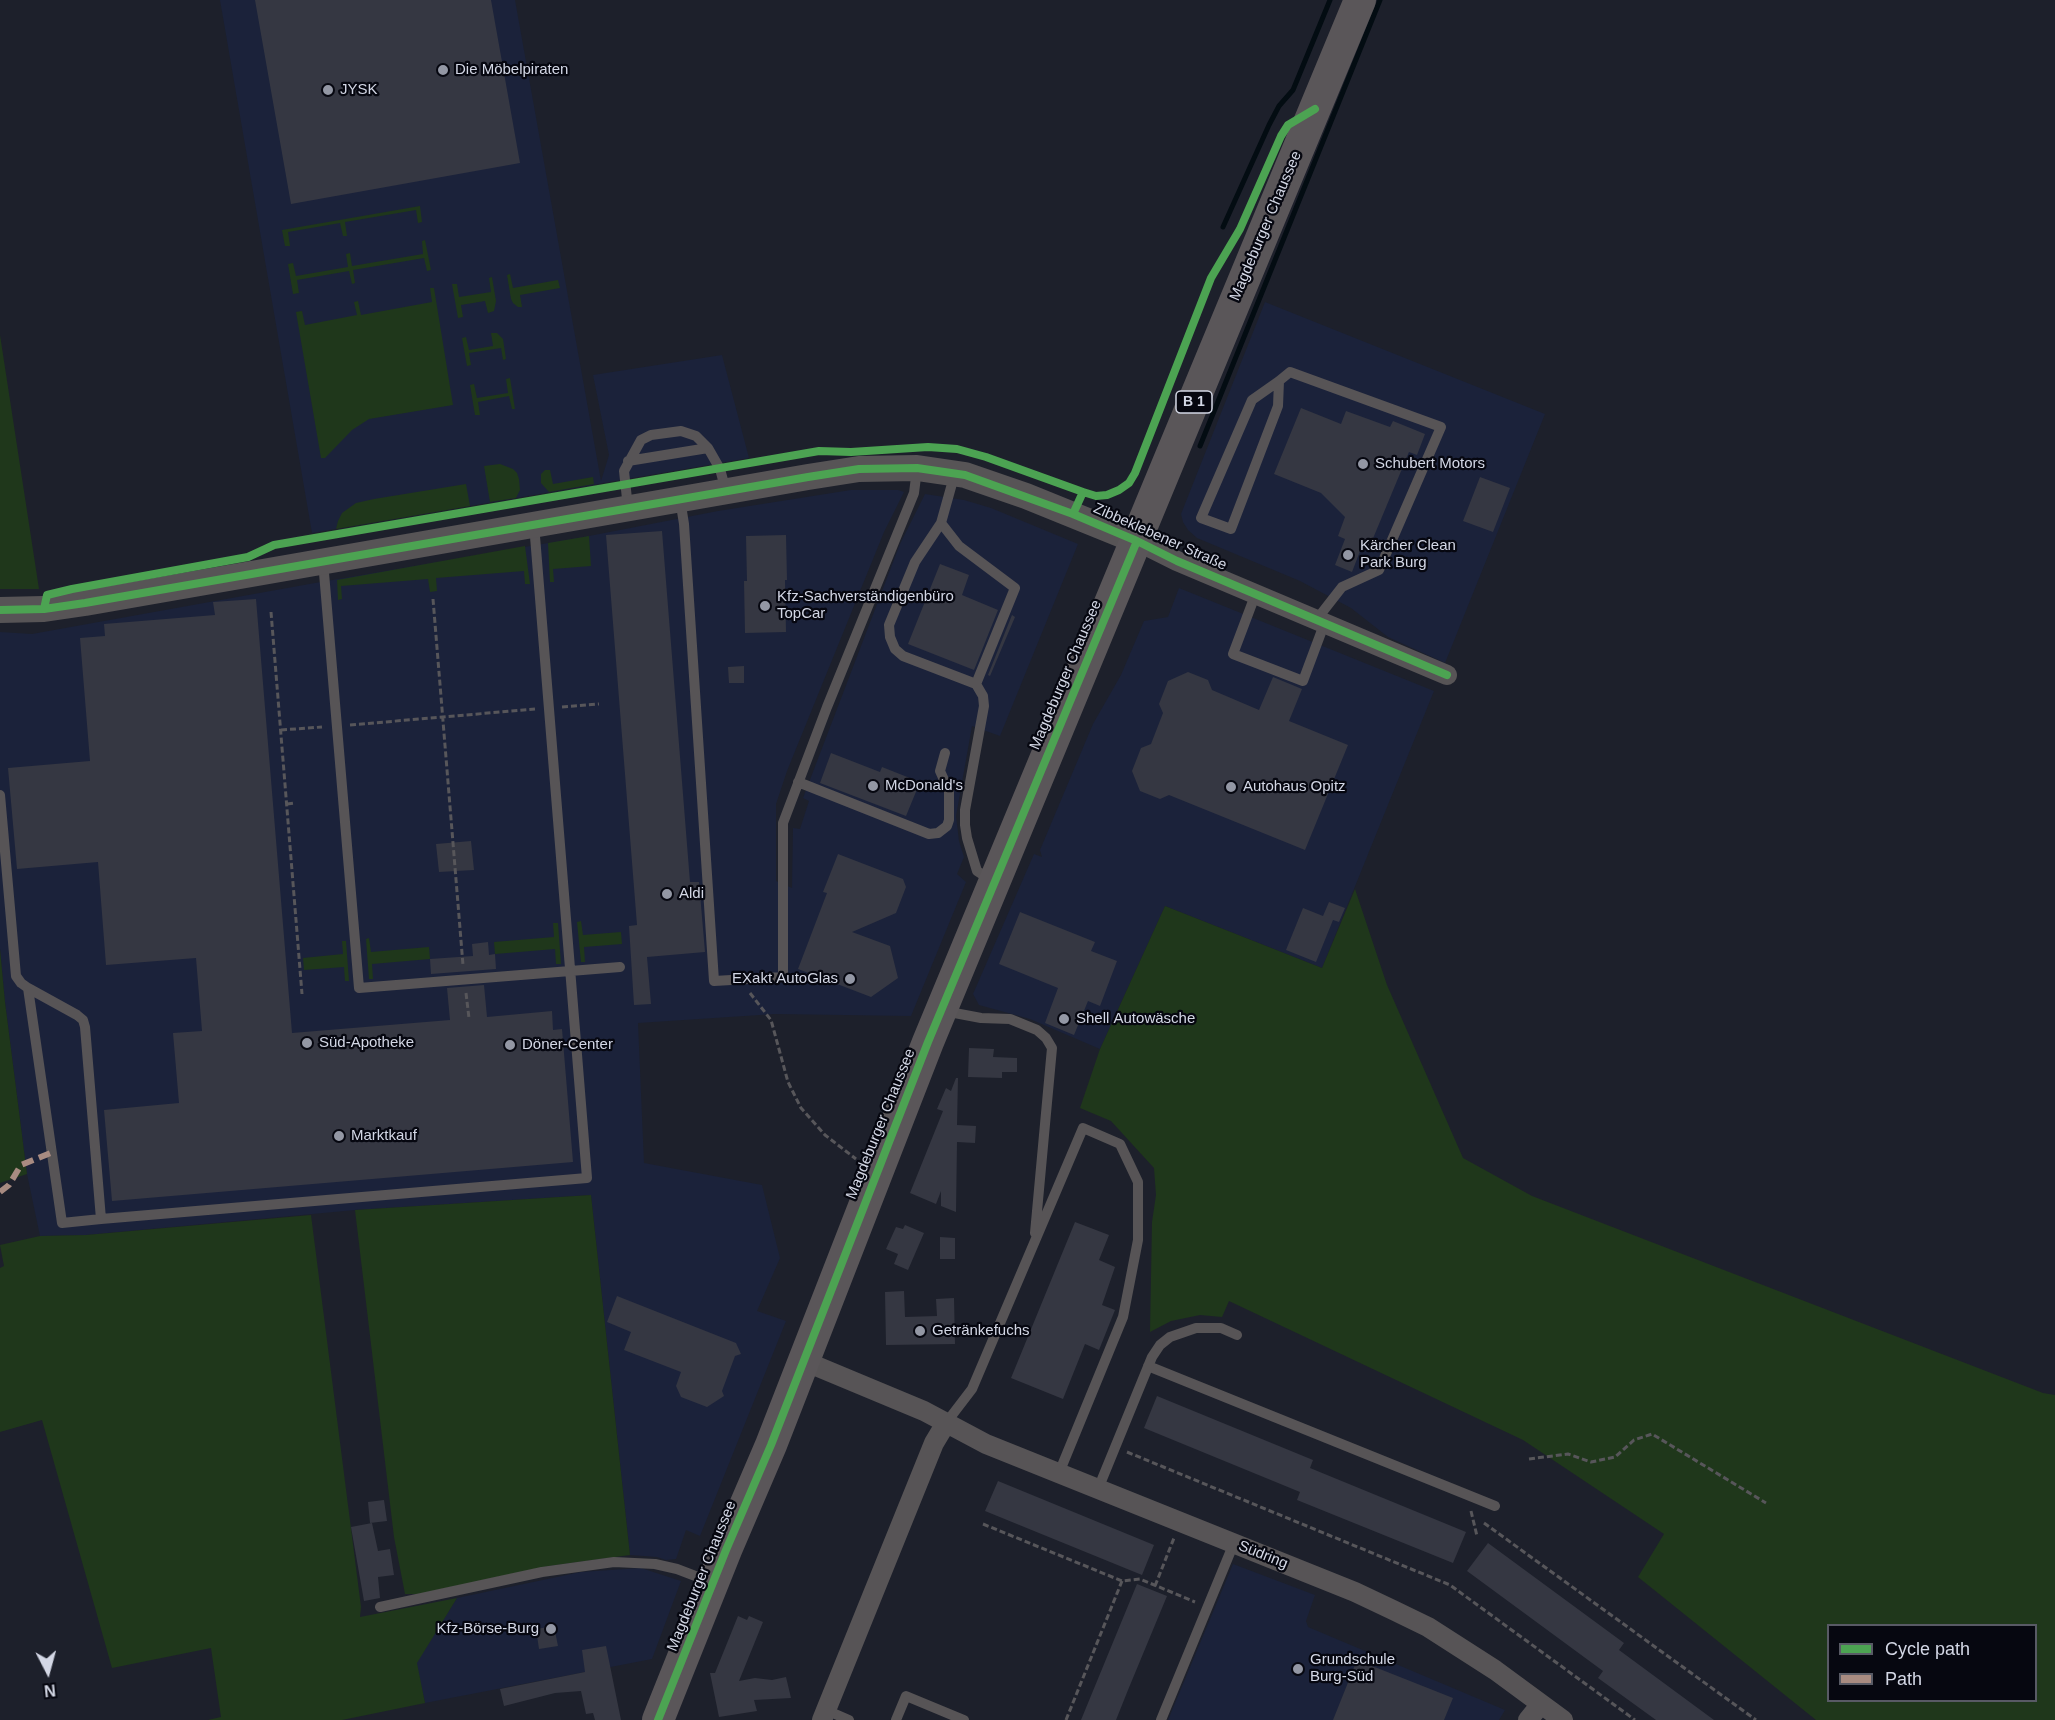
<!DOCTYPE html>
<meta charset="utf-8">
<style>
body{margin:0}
#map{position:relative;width:2055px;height:1720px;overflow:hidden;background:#1d202b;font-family:Helvetica,sans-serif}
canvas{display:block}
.legend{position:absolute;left:1827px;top:1624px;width:210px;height:78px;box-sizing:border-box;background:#060710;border:2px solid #585a65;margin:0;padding:8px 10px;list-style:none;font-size:18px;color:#d3d7e5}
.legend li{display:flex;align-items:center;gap:12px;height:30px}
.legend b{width:30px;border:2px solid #585a65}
.north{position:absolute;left:18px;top:1642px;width:60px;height:60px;-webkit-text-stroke:4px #060710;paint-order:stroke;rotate:174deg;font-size:16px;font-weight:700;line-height:24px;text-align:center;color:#d3d7e5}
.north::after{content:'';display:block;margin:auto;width:21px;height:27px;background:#d3d7e5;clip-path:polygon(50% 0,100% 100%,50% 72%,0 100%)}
</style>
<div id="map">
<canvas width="2055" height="1720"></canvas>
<ul class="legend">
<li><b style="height:8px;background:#4ca352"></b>Cycle path</li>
<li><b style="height:8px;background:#a88b81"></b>Path</li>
</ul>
<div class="north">N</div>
</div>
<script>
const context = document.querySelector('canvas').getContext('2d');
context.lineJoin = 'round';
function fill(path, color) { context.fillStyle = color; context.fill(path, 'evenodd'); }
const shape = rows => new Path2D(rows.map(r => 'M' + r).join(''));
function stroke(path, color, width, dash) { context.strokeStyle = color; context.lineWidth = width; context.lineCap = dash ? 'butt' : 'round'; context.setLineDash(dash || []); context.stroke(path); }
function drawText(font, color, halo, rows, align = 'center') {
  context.font = font + ' Helvetica,sans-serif'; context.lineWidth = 4.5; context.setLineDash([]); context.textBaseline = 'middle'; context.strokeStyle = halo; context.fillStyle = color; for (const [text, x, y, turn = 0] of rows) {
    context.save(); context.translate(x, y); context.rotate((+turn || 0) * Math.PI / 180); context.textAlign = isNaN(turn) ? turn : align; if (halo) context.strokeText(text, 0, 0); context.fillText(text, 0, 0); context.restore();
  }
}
fill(shape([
 [220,0,515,0,601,481,609,455,593,375,722,355,749,458,312,533],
 [1265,302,1545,414,1445,663,1388,637,1351,608,1300,581,1197,538,1188,530,1183,522,1181,514],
 [851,490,898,490,904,492,884,532,787,771,776,804,776,881,792,888,793,828,800,829,809,801,803,798,900,544,925,494,964,500,991,508,1078,544,1000,736,972,726,956,816,959,841,964,857,957,874,966,882,911,1016,775,1014,638,1023,644,1163,762,1185,780,1258,757,1311,786,1321,700,1536,686,1530,676,1559,666,1560,657,1557,630,1555,591,1195,355,1210,86,1235,40,1236,27,1174,5,1002,0,949,0,632,32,634,315,583,589,536,718,511],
 [1179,588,1434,691,1322,968,1165,906,1100,1049,1030,1019,979,1005,973,994,1034,854,1042,857,1040,850,1093,724,1121,675,1144,621,1168,617],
 [1233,1564,1315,1595,1306,1621,1308,1627,1505,1710,1499,1720,1168,1720],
 [641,1568,681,1581,652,1659,425,1703,416,1663,457,1598,581,1572]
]), '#1b223a');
fill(shape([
 [420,206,422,222,418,223,416,210,345,222,347,236,343,236,340,223,288,232,290,246,285,246,282,230],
 [425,240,431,270,427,271,424,258,353,270,355,283,352,284,349,271,297,280,299,293,293,294,288,264,293,263,296,276,348,267,346,254,350,253,352,266,423,254,422,241],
 [510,274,513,288,558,280,560,288,520,295,522,307,518,307,513,303,511,299,507,275],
 [492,277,496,301,494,311,488,313,485,301,461,305,463,317,458,318,452,284,457,284,459,297,491,292,489,278],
 [430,288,434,288,453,405,369,419,352,430,325,458,321,458,296,312,302,311,305,325,357,315,354,302,358,301,361,315,432,302],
 [491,333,497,333,503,339,506,359,503,360,501,348,469,353,471,365,467,366,462,338,466,337,469,350,493,346],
 [0,335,39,589,0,589],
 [510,378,515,409,512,409,509,396,478,402,480,415,475,415,470,385,474,384,477,398,508,393,506,379],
 [500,464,513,469,517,473,519,479,520,490,516,498,490,502,484,466],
 [545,470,550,470,553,484,593,477,594,484,549,492,541,483,541,474],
 [466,484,470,506,336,529,338,521,342,513,356,503,374,499],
 [589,536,591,566,553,569,554,582,550,582,548,543],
 [525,546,530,584,525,584,524,571,436,578,437,591,430,592,428,579,341,586,342,599,338,600,337,580],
 [1355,889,1387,985,1463,1158,1532,1196,2043,1393,2055,1395,2055,1720,1816,1720,1638,1577,1664,1534,1523,1440,1229,1301,1222,1317,1200,1315,1171,1321,1150,1332,1152,1222,1156,1195,1154,1168,1111,1121,1080,1108,1100,1049,1165,906,1322,968],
 [1828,1626,2036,1626,2036,1700,1828,1700],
 [581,921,583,935,621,932,622,944,584,947,585,962,581,962,577,922],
 [553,923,558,923,561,964,556,964,555,949,495,954,494,942,554,937],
 [369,938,371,952,429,947,430,959,372,964,373,979,369,979,366,939],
 [342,941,346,941,349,981,345,981,344,967,304,970,303,958,343,954],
 [0,949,5,1002,27,1174,0,1183],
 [591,1195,630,1555,549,1566,419,1594,405,1594,394,1537,355,1210],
 [311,1215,361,1607,360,1617,457,1598,417,1663,425,1703,342,1720,208,1720,221,1717,211,1648,112,1668,42,1420,0,1432,0,1268,4,1266,0,1245,40,1236,86,1235]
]), '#1f371b');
stroke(shape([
 [1223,227,1269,125,1279,106,1293,90,1330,0],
 [1200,446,1380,0]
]), '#030c12', 5);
fill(shape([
 [255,0,491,0,520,163,291,204],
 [1301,408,1341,424,1346,411,1390,427,1393,421,1425,434,1417,455,1409,452,1369,548,1362,546,1352,572,1335,565,1345,539,1338,536,1345,517,1321,493,1274,474],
 [1480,477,1510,488,1493,532,1463,521],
 [662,531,690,882,699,882,705,952,647,957,651,1004,634,1005,629,926,637,925,606,535],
 [786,535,787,580,785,580,786,632,745,633,744,581,747,581,746,536],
 [940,564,969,575,962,595,998,610,974,670,908,644],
 [256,599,292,1033,450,1020,447,988,484,985,487,1017,552,1011,553,1030,562,1029,573,1162,112,1201,104,1110,179,1103,173,1033,202,1031,196,958,106,965,98,862,17,869,8,768,90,761,80,638,105,636,104,624,215,615,213,602],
 [1012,615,1015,617,990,676,988,675],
 [744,666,744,683,729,683,728,667],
 [1188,672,1208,680,1212,690,1259,710,1273,677,1302,689,1289,721,1348,745,1305,850,1169,795,1160,799,1140,791,1132,771,1141,748,1151,744,1163,713,1159,704,1168,681],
 [831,753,880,772,882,767,920,782,906,816,820,783],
 [471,841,474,870,439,872,436,844],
 [838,854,903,879,906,887,896,913,852,932,890,946,898,978,871,997,798,969,827,893,823,892],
 [1329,902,1345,908,1339,922,1333,920,1316,962,1286,950,1303,908,1323,916],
 [1020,912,1095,942,1091,951,1117,961,1100,1006,1088,1001,1074,1035,1045,1023,1058,988,999,964],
 [488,942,489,955,495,954,496,969,431,974,430,959,473,956,472,944],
 [969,1048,994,1049,993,1057,1017,1058,1017,1072,1002,1072,1002,1078,968,1077],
 [956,1078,958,1078,957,1125,976,1126,975,1143,957,1142,956,1212,941,1206,941,1191,936,1204,910,1193,943,1111,937,1109,946,1088,951,1091],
 [1075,1222,1109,1235,1099,1260,1115,1267,1102,1305,1115,1310,1099,1350,1085,1344,1063,1399,1011,1378],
 [905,1225,924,1233,908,1270,894,1264,898,1254,886,1249,896,1227,903,1229],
 [940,1237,955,1238,955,1259,940,1259],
 [904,1291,905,1317,937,1316,936,1299,954,1298,955,1344,886,1345,885,1292],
 [617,1296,736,1343,741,1354,735,1356,722,1391,724,1396,707,1407,681,1397,676,1386,681,1372,624,1350,631,1332,607,1322],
 [1157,1396,1313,1460,1310,1468,1466,1532,1453,1563,1297,1500,1300,1492,1144,1428],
 [998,1481,1154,1545,1142,1575,985,1511],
 [384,1500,387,1521,370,1523,368,1502],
 [372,1523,378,1551,390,1549,394,1575,378,1577,380,1598,364,1601,351,1527],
 [1488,1543,1624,1643,1619,1650,1714,1720,1656,1720,1598,1678,1603,1671,1467,1571],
 [1137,1584,1167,1596,1128,1690,1116,1720,1081,1720],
 [738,1616,747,1620,749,1616,763,1622,739,1681,755,1678,772,1680,786,1677,791,1698,754,1700,757,1711,719,1717,710,1673,715,1673],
 [554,1626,558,1646,539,1649,536,1629],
 [606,1646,621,1720,595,1720,593,1713,586,1714,581,1691,555,1693,504,1706,500,1689,585,1672,582,1650],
 [1357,1660,1453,1698,1444,1720,1333,1720]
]), '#353742');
stroke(shape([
 [433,599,463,965],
 [271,612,302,994],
 [562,707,599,704],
 [350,725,535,709],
 [281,730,322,727],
 [287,804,295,803],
 [466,993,469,1018],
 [750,993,771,1020,788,1082,801,1108,825,1135,856,1159],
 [1127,1452,1450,1585,1635,1720],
 [1529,1459,1568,1454,1591,1462,1615,1457,1634,1440,1652,1434,1766,1503],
 [1471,1511,1477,1536],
 [1484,1523,1756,1720],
 [983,1524,1122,1581,1140,1579,1195,1602],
 [1155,1586,1174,1538],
 [1066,1720,1122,1581]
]), '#57565a', 3, [6, 3]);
stroke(shape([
 [1279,381,1278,406,1231,529,1201,518,1252,400,1279,381,1290,372,1441,427,1379,570,1342,587,1317,619],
 [628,461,708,448],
 [955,473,941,523,959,546,1015,588,976,684],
 [680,499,684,524,714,981,783,977,783,823,827,707,914,493,917,469],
 [628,508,624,471,641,440,651,435,681,431,696,436,708,448,720,469,726,491],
 [941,523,915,562,889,625,890,637,895,649,903,656,976,684,983,696,984,706,965,810,965,825,967,838,977,871,991,880],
 [323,561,359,988,620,967],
 [1256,593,1233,654,1303,681,1325,622],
 [798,782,929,834,938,833,947,826,949,820,949,791,940,771,945,753],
 [0,795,16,976,21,983,28,988,77,1015,83,1020,85,1027,101,1219,587,1178,534,524],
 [28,988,62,1223,101,1219],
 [944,1011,981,1018,1010,1019,1037,1030,1046,1038,1052,1048,1035,1233],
 [1148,1366,1495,1506],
 [946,1423,972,1389,1083,1128,1120,1144,1138,1182,1138,1240,1123,1317,1059,1473],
 [1098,1489,1152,1357,1160,1345,1170,1337,1196,1328,1221,1328,1237,1335],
 [380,1607,542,1572,614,1562,655,1564,677,1569,711,1582],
 [826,1710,849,1720],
 [896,1720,906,1696,964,1720],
 [1161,1720,1234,1543]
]), '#575456', 10);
stroke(shape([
 [1137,541,1177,561,1447,675],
 [804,1361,924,1411,986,1444,1355,1592,1393,1610,1428,1627,1495,1670,1563,1720],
 [822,1720,934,1443,946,1423],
 [1528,1720,1541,1704]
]), '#575456', 20);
stroke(shape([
 [0,610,44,609,85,603,808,477,859,469,917,468,965,475,1026,496,1137,541]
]), '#575456', 26);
stroke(shape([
 [658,1720,726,1550,771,1445,928,1042,1360,0]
]), '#5a5659', 32);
stroke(shape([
 [0,1192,9,1185,21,1165,53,1152]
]), '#a88b81', 6, [12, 6]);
stroke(shape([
 [1073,514,1083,492,1096,496,1107,495,1119,490,1129,483,1135,473,1211,278,1240,229,1281,136,1288,125,1315,109],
 [44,609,47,595,72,589,248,557,274,545,819,451,851,452,928,447,957,449,986,457,1083,492],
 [0,610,44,609,85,603,808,477,859,469,917,468,965,475,1073,514,1137,541,1177,561,1447,675],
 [658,1720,726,1550,771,1445,928,1042,1137,541]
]), '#4ca352', 8);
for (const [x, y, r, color] of [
 [443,70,6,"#9397a4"],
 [328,90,6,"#9397a4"],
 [1363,464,6,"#9397a4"],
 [1348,555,6,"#9397a4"],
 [765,606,6,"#9397a4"],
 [873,786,6,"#9397a4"],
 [1231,787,6,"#9397a4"],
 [667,894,6,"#9397a4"],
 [850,979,6,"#9397a4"],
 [1064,1019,6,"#9397a4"],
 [307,1043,6,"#9397a4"],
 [510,1045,6,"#9397a4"],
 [339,1136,6,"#9397a4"],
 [920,1331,6,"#9397a4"],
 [551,1629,6,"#9397a4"],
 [1298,1669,6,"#9397a4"]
]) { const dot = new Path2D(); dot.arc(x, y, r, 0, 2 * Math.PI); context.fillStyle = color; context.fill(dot); stroke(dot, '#060710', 2); }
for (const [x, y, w] of [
 [1194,402,36]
]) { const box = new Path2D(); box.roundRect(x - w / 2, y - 11, w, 22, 4.5); context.fillStyle = '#060710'; context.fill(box); stroke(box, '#d3d7e5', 1.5); }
drawText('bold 14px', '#d3d7e5', null, [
 ["B 1",1194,402]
]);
drawText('15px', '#d3d7e5', '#060710', [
 ["Die Möbelpiraten",455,70],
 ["JYSK",340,90],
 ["Schubert Motors",1375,464],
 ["Kärcher Clean",1360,546],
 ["Park Burg",1360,563],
 ["Kfz-Sachverständigenbüro",777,597],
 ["TopCar",777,614],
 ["McDonald's",885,786],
 ["Autohaus Opitz",1243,787],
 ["Aldi",679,894],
 ["EXakt AutoGlas",838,979,"right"],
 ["Shell Autowäsche",1076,1019],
 ["Süd-Apotheke",319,1043],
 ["Döner-Center",522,1045],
 ["Marktkauf",351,1136],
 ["Getränkefuchs",932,1331],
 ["Kfz-Börse-Burg",539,1629,"right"],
 ["Grundschule",1310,1660],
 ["Burg-Süd",1310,1677]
], 'left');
drawText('15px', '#d3d7e5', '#060710', [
 ["Magdeburger Chaussee",1266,226,-67],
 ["Zibbeklebener Straße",1160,537,24],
 ["Magdeburger Chaussee",1066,675,-67],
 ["Magdeburger Chaussee",881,1124,-68],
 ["Südring",1263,1555,22],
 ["Magdeburger Chaussee",702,1576,-68]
]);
</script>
